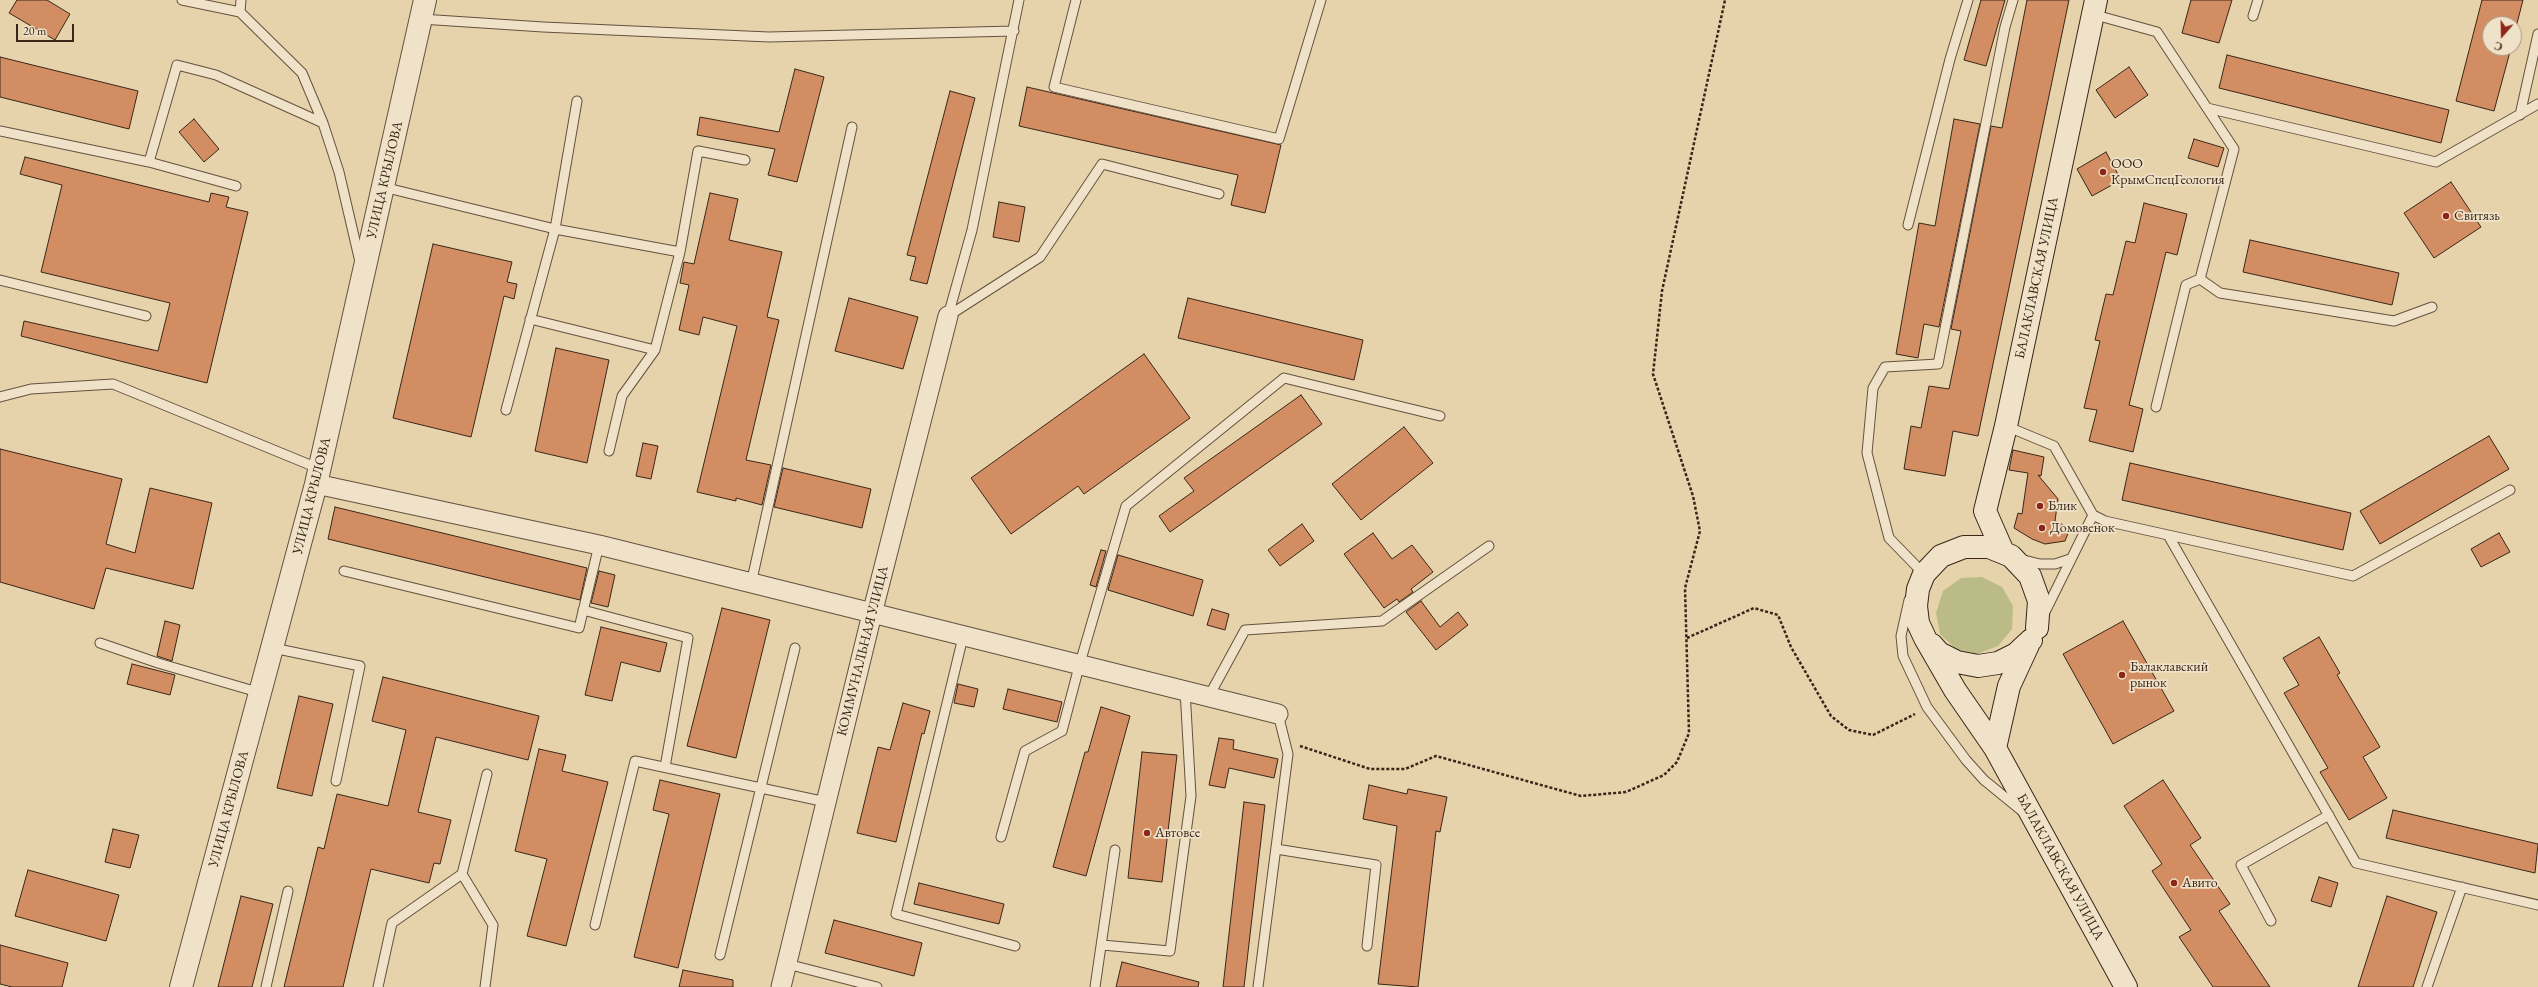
<!DOCTYPE html>
<meta charset="utf-8">
<style>
body{margin:0}
#map{position:relative;width:2538px;height:987px;overflow:hidden;background:#e7d3ab;font-family:"EB Garamond",serif}
canvas{display:block}
.north{position:absolute;left:2482px;top:16px;width:40px;height:40px;box-sizing:border-box;background:#efe2c8;border:1px solid #a69782;border-radius:50%;rotate:200deg;font-size:11px;font-weight:700;line-height:16px;text-align:center;color:#392619}
.north::after{content:'';display:block;margin:auto;width:14px;height:18px;background:#8f2418;clip-path:polygon(50% 0,100% 100%,50% 72%,0 100%)}
.scale{position:absolute;left:16px;top:24px;width:58px;height:18px;box-sizing:border-box;border:2px solid #392619;border-top:0;padding-left:5px;font-size:12px;line-height:14px;white-space:nowrap;color:#392619;-webkit-text-stroke:3px #efe2c8;paint-order:stroke}
</style>
<div id="map">
<canvas width="2538" height="987"></canvas>
<div class="north">С</div>
<div class="scale">20 m</div>
</div>
<script>
const context = document.querySelector('canvas').getContext('2d');
context.lineJoin = 'round';
function fill(path, color) { context.fillStyle = color; context.fill(path, 'evenodd'); }
const shape = rows => new Path2D(rows.map(r => 'M' + r).join(''));
function stroke(path, color, width, dash) { context.strokeStyle = color; context.lineWidth = width; context.lineCap = dash ? 'butt' : 'round'; context.setLineDash(dash || []); context.stroke(path); }
function drawText(font, color, halo, rows, align = 'center') {
  context.font = font + ' "EB Garamond",serif'; context.lineWidth = 3.5; context.setLineDash([]); context.textBaseline = 'middle'; context.strokeStyle = halo; context.fillStyle = color; for (const [text, x, y, turn = 0] of rows) {
    context.save(); context.translate(x, y); context.rotate((+turn || 0) * Math.PI / 180); context.textAlign = isNaN(turn) ? turn : align; if (halo) context.strokeText(text, 0, 0); context.fillText(text, 0, 0); context.restore();
  }
}
fill(shape([
 [1982,577,2002,587,2013,606,2012,629,1998,646,1977,654,1956,649,1940,634,1936,613,1943,591,1961,578]
]), '#babb86');
const building = shape([
 [17,0,47,0,70,14,55,40,9,13,17,0],
 [1981,0,2005,0,1986,66,1964,60,1981,0],
 [2027,0,2069,0,1978,436,1953,431,1945,476,1904,469,1911,426,1921,428,1929,386,1949,389,1961,331,1951,329,1991,126,2002,128,2027,0],
 [2191,0,2232,0,2219,43,2182,33,2191,0],
 [2482,0,2523,0,2514,35,2514,24,2490,24,2490,48,2511,48,2494,111,2456,101,2482,0],
 [2227,55,2449,110,2441,143,2219,88,2227,55],
 [0,57,138,91,129,129,0,97,0,57],
 [2129,67,2148,95,2115,118,2096,90,2129,67],
 [795,69,824,77,797,182,768,175,775,149,697,135,700,117,779,132,795,69],
 [1027,87,1281,145,1265,213,1231,205,1238,175,1019,126,1027,87],
 [950,91,975,98,927,284,910,280,916,257,907,255,950,91],
 [194,119,219,149,204,162,179,132,194,119],
 [1954,119,1980,124,1939,327,1924,324,1918,358,1896,354,1919,223,1935,226,1954,119],
 [2194,139,2224,148,2218,167,2188,158,2194,139],
 [2106,152,2121,180,2092,196,2077,169,2106,152],
 [25,157,209,202,211,193,229,197,226,207,248,212,207,383,21,336,24,321,158,351,170,303,41,272,62,185,20,174,25,157],
 [2451,182,2481,227,2434,258,2404,213,2451,182],
 [710,193,738,199,729,240,782,252,767,317,779,320,746,460,771,465,762,505,736,498,736,501,697,492,737,326,703,317,699,335,679,330,689,285,680,283,684,262,694,264,710,193],
 [999,202,1025,207,1019,242,993,237,999,202],
 [2144,203,2187,214,2177,255,2166,252,2129,405,2143,409,2133,452,2089,441,2097,410,2084,408,2100,341,2095,340,2106,294,2113,295,2126,241,2135,243,2144,203],
 [2250,240,2399,273,2392,305,2243,272,2250,240],
 [433,244,512,262,507,282,517,284,514,299,504,296,471,437,393,418,433,244],
 [849,298,918,317,903,369,835,351,849,298],
 [1188,298,1363,340,1354,380,1178,338,1188,298],
 [556,348,609,360,587,463,535,451,556,348],
 [1144,354,1190,418,1084,494,1078,486,1011,534,971,478,1144,354],
 [1301,395,1322,424,1170,532,1159,516,1194,491,1184,478,1301,395],
 [1404,427,1433,463,1361,520,1332,484,1404,427],
 [2489,436,2509,469,2380,544,2360,511,2489,436],
 [643,443,658,446,651,479,636,476,643,443],
 [0,449,122,479,106,544,135,553,150,488,212,503,193,589,106,568,94,609,0,582,0,449],
 [2013,450,2044,457,2041,476,2038,475,2058,499,2055,521,2070,528,2065,541,2045,544,2032,539,2014,528,2018,513,2022,514,2028,473,2009,470,2013,450],
 [2130,463,2351,513,2343,550,2122,500,2130,463],
 [783,468,871,489,862,528,774,507,783,468],
 [335,507,587,568,580,600,328,539,335,507],
 [1302,524,1314,541,1280,566,1268,550,1302,524],
 [1373,533,1392,559,1412,545,1433,572,1411,589,1413,592,1399,602,1397,599,1384,608,1344,554,1373,533],
 [2499,533,2510,552,2481,567,2471,549,2499,533],
 [1101,550,1106,551,1096,587,1090,585,1101,550],
 [1118,555,1203,580,1193,616,1108,590,1118,555],
 [599,571,615,575,608,607,591,603,599,571],
 [1421,601,1440,627,1458,612,1468,625,1436,650,1406,612,1421,601],
 [722,608,770,620,736,758,687,746,722,608],
 [1212,609,1229,614,1225,630,1207,625,1212,609],
 [165,621,180,625,172,661,157,656,165,621],
 [2123,621,2174,711,2113,744,2063,654,2123,621],
 [601,627,667,643,660,672,621,662,612,701,585,695,601,627],
 [2319,637,2340,673,2337,675,2380,747,2363,757,2387,798,2349,820,2320,772,2328,768,2284,693,2299,685,2283,658,2319,637],
 [132,664,175,675,170,695,127,684,132,664],
 [383,677,539,716,528,760,436,737,418,812,451,820,440,864,434,863,429,883,371,869,343,987,284,987,318,847,324,849,337,794,388,806,406,730,372,721,383,677],
 [958,684,978,689,974,707,954,703,958,684],
 [1008,689,1062,702,1057,722,1003,709,1008,689],
 [299,696,333,704,312,796,277,788,299,696],
 [903,703,930,711,924,734,922,733,896,842,857,833,878,747,890,750,903,703],
 [1101,707,1130,716,1086,876,1053,867,1085,752,1088,752,1101,707],
 [1219,738,1234,740,1233,749,1278,759,1274,778,1229,768,1225,788,1209,785,1219,738],
 [539,749,566,755,562,771,608,782,566,946,527,936,547,859,515,851,539,749],
 [1142,752,1177,755,1162,882,1128,878,1142,752],
 [660,780,720,794,678,968,634,957,669,814,653,810,660,780],
 [2163,780,2201,838,2190,845,2230,904,2219,911,2270,987,2213,987,2179,937,2191,930,2152,871,2162,864,2124,806,2163,780],
 [1369,785,1407,794,1408,789,1447,797,1440,832,1436,831,1418,987,1378,984,1397,826,1363,819,1369,785],
 [1244,802,1265,805,1244,987,1223,987,1244,802],
 [2393,810,2538,844,2535,873,2386,838,2393,810],
 [113,829,139,835,130,868,105,862,113,829],
 [28,870,119,895,106,941,15,916,28,870],
 [2319,877,2338,883,2331,907,2311,901,2319,877],
 [919,883,1004,904,999,924,914,904,919,883],
 [241,896,273,904,252,987,218,987,241,896],
 [2387,896,2437,912,2413,987,2358,987,2387,896],
 [834,920,922,943,914,976,825,953,834,920],
 [0,945,68,963,62,987,12,987,0,984,0,945],
 [1122,962,1199,982,1198,987,1116,987,1122,962],
 [683,970,733,980,733,987,679,987,683,970]
]);
fill(building, '#d28e62');
stroke(building, '#392619', 1);
const service = shape([
 [182,0,240,12,302,73,323,123,339,172,360,262],
 [1076,0,1054,87,1279,139,1321,0],
 [240,12,241,0],
 [2092,14,2157,32,2207,108,2436,162,2538,104],
 [2253,16,2258,0],
 [421,19,543,27,769,37,1014,31],
 [2520,115,2538,34],
 [0,131,149,162,236,186],
 [149,162,177,65,216,75,323,123],
 [383,187,555,229,680,252],
 [1908,225,1950,59,1968,0],
 [2200,279,2220,293,2394,321,2432,307],
 [0,280,146,316],
 [948,316,1040,257,1102,164,1219,194],
 [948,316,972,230,1019,0],
 [530,319,655,350],
 [0,397,31,389,113,384,320,469],
 [2156,407,2186,285,2200,279,2234,149,2207,108],
 [506,410,555,229,577,101],
 [2006,426,2054,446,2093,515,2105,521,2353,576,2510,490],
 [609,451,622,396,655,350,680,252,698,151,745,160],
 [2168,535,2356,863,2538,905],
 [2020,559,2040,564,2055,564,2070,559],
 [344,571,579,628,599,545],
 [1924,574,1889,538,1867,453,1873,388,1885,367,1938,364,2005,27,2013,0],
 [751,584,852,127],
 [1909,600,1901,636,1903,656,1927,707,1966,760,1984,780,2022,811],
 [583,610,688,638,665,767],
 [2045,612,2093,515],
 [963,637,896,914,1015,946],
 [100,643,158,663,261,693],
 [273,648,360,666,336,781],
 [1209,696,1245,630,1382,621,1489,546],
 [1001,837,1025,751,1062,731,1080,663,1126,506,1284,378,1440,416],
 [1276,849,1376,865,1367,946],
 [2271,921,2241,865,2329,815],
 [595,925,635,761,826,802],
 [1102,945,1170,951,1191,796,1185,690],
 [720,955,795,648],
 [787,964,877,987],
 [266,987,288,891],
 [378,987,392,923,462,874],
 [485,987,493,925,462,874,487,774],
 [1095,987,1115,850],
 [1258,987,1288,754,1278,714],
 [2427,987,2462,887]
]);
const minor = shape([
 [316,484,599,545,1278,714],
 [781,987,872,614,948,316]
]);
const tertiary = shape([
 [181,987,316,484,425,0]
]);
const secondary = shape([
 [2003,552,1985,511,2006,426,2096,0],
 [2037,628,2039,601,2030,576,2011,556,1989,547,1964,547,1941,556,1924,574,1918,589,1916,606,1918,623,1925,638,1955,690,1995,748,2126,987],
 [1932,645,1939,653,1957,662,1978,666,1998,663,2016,654,2031,640],
 [1995,748,2009,686,2028,645]
]);
stroke(service, '#64513e', 11);
stroke(minor, '#64513e', 21);
stroke(tertiary, '#64513e', 24);
stroke(secondary, '#392619', 24);
stroke(shape([
 [1687,638,1754,608,1778,615,1791,647,1831,716,1849,730,1873,735,1915,714],
 [1300,746,1370,769,1405,769,1436,756,1581,796,1626,792,1664,775,1677,762,1689,733,1685,588,1700,531,1693,496,1653,374,1662,291,1725,0]
]), '#392619', 2.5, [3, 2]);
stroke(service, '#efe2c8', 9);
stroke(minor, '#efe2c8', 19);
stroke(tertiary, '#efe2c8', 22);
stroke(secondary, '#efe2c8', 22);
for (const [x, y, r, color] of [
 [2103,172,4,"#8f2418"],
 [2446,216,4,"#8f2418"],
 [2040,506,4,"#8f2418"],
 [2042,528,4,"#8f2418"],
 [2122,675,4,"#8f2418"],
 [1147,833,4,"#8f2418"],
 [2174,883,4,"#8f2418"]
]) { const dot = new Path2D(); dot.arc(x, y, r, 0, 2 * Math.PI); context.fillStyle = color; context.fill(dot); stroke(dot, '#efe2c8', 1.5); }
drawText('14px', '#392619', '#efe2c8', [
 ["ООО",2111,164],
 ["КрымСпецГеология",2111,180],
 ["Свитязь",2454,216],
 ["Блик",2048,506],
 ["Домовенок",2050,528],
 ["Балаклавский",2130,667],
 ["рынок",2130,683],
 ["Автовсе",1155,833],
 ["Авито",2182,883]
], 'left');
drawText('14px', '#392619', '#efe2c8', [
 ["УЛИЦА КРЫЛОВА",385,180,-77],
 ["БАЛАКЛАВСКАЯ УЛИЦА",2037,278,-78],
 ["УЛИЦА КРЫЛОВА",312,496,-76],
 ["КОММУНАЛЬНАЯ УЛИЦА",863,651,-76],
 ["УЛИЦА КРЫЛОВА",229,809,-75],
 ["БАЛАКЛАВСКАЯ УЛИЦА",2060,867,61]
]);
</script>
